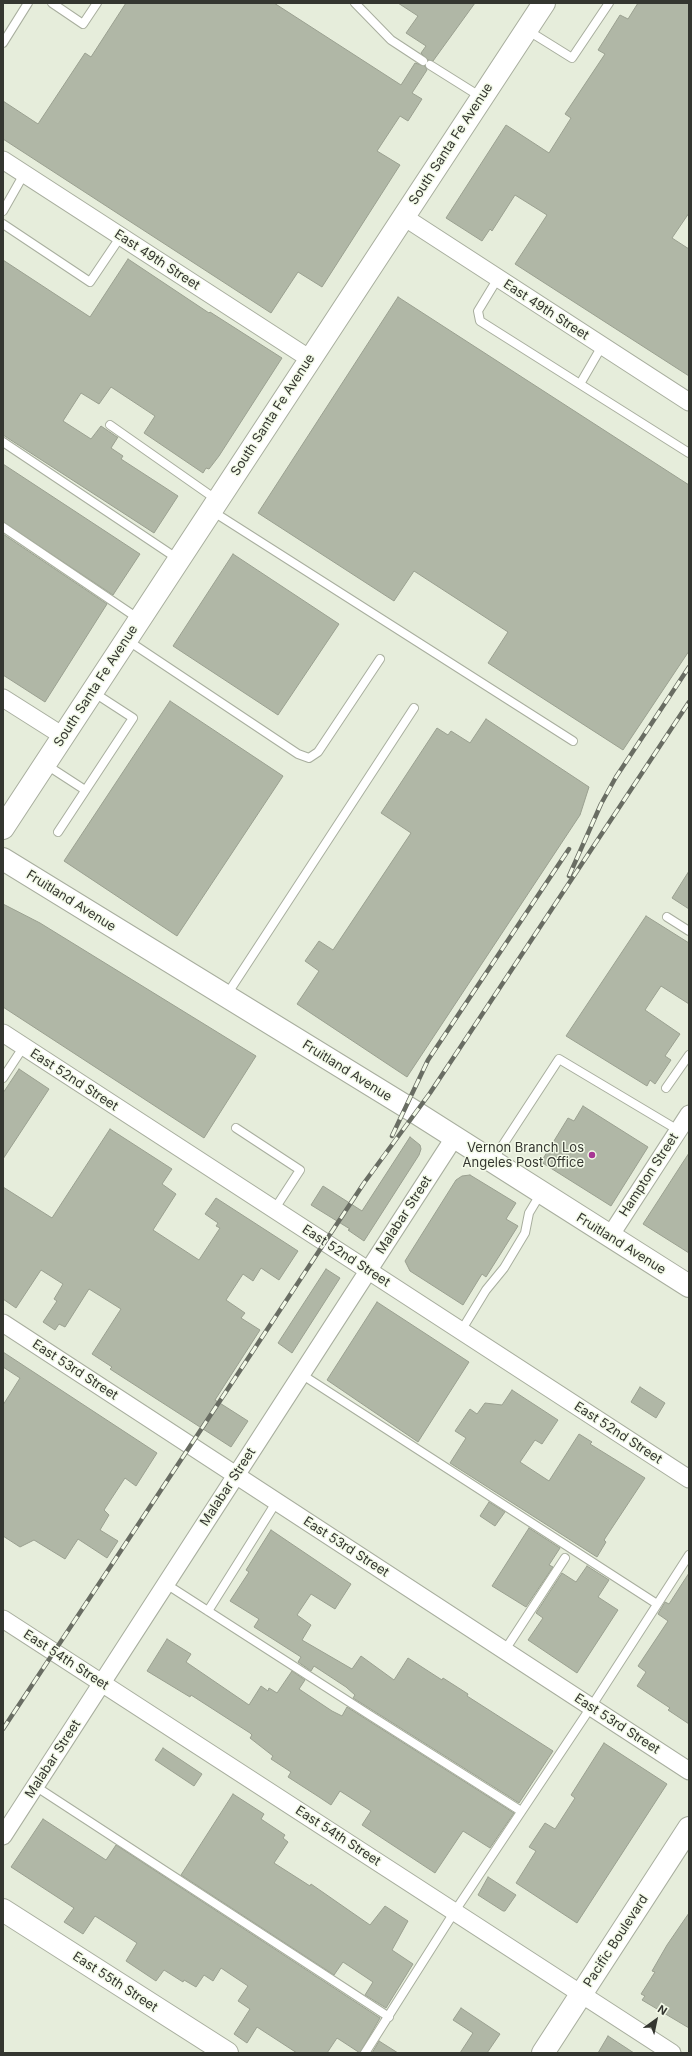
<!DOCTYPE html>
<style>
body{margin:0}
#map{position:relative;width:692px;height:2056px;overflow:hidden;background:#e6eddb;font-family:Inter,sans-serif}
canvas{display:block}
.frame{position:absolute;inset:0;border:4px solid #343630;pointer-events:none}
.north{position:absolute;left:636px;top:2000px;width:40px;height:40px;-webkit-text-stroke:3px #f3fae8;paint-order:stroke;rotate:33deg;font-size:11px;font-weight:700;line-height:16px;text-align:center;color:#343630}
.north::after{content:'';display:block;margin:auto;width:14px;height:18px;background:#343630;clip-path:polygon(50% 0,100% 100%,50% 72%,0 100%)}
</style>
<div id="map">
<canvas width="692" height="2056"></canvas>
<div class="frame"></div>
<div class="north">N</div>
</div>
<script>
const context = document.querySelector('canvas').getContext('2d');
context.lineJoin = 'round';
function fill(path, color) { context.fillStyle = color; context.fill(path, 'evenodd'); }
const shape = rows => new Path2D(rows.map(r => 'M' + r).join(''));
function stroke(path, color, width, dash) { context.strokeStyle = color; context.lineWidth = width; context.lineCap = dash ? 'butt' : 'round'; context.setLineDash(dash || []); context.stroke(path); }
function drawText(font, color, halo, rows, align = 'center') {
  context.font = font + ' Inter,sans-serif'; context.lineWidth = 3; context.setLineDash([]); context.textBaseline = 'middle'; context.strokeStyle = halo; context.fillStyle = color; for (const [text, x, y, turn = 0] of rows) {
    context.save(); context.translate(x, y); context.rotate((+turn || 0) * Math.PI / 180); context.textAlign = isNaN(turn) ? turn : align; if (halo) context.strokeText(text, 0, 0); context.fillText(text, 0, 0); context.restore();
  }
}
const building = shape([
 [126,3,274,3,401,85,415,63,425,66,427,70,412,93,422,99,408,121,400,116,377,151,400,165,322,287,298,272,271,313,3,139,3,101,38,124,85,53,91,57,126,3],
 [398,3,475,3,433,61,428,60,421,53,426,46,406,33,418,16,398,3],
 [638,3,689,3,689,213,672,238,689,249,689,376,515,264,547,215,515,195,492,231,490,229,482,241,446,218,506,125,549,153,571,118,565,114,605,54,598,50,620,15,628,19,638,3],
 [128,259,209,313,210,312,282,358,219,456,209,469,206,468,203,473,144,433,155,416,111,387,99,404,81,393,63,421,91,439,101,426,117,437,118,437,111,448,123,456,121,459,178,496,154,533,3,435,3,260,90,317,128,259],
 [398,297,689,485,689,651,623,750,488,663,508,632,414,571,394,601,258,513,398,297],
 [3,464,140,554,113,595,3,522,3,464],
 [3,534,107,604,45,702,3,675,3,534],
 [233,554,339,624,278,715,173,646,233,554],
 [170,701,283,776,177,936,64,861,170,701],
 [486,719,589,787,580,815,407,1077,297,1004,319,971,305,961,319,941,333,950,411,833,381,813,437,728,448,735,451,731,470,743,486,719],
 [689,871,689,909,672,898,689,871],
 [3,904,40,923,256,1056,204,1138,3,1007,3,904],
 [646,916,689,943,689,1004,661,986,645,1010,680,1034,665,1056,671,1060,655,1084,650,1080,647,1086,566,1036,646,916],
 [19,1069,49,1089,3,1159,3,1093,19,1069],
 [583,1106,648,1147,611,1206,541,1162,568,1118,574,1121,583,1106],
 [110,1129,172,1169,162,1184,176,1194,153,1230,199,1260,220,1228,216,1226,218,1223,205,1214,216,1198,298,1251,279,1280,261,1268,253,1281,243,1274,226,1300,245,1313,241,1318,260,1330,215,1400,248,1421,231,1447,110,1369,112,1367,92,1354,121,1309,89,1289,65,1327,59,1324,55,1330,43,1322,57,1301,54,1299,63,1284,41,1270,16,1308,3,1299,3,1187,52,1218,110,1129],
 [410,1137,420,1145,421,1149,419,1155,364,1241,348,1230,350,1229,311,1205,323,1186,362,1211,410,1137],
 [689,1153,689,1253,643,1224,689,1153],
 [470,1175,516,1203,506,1219,518,1226,486,1277,482,1274,463,1305,410,1271,405,1261,456,1180,462,1176,470,1175],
 [326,1269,340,1278,292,1353,278,1343,326,1269],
 [377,1302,469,1362,418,1442,327,1380,377,1302],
 [3,1352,157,1453,136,1486,125,1478,104,1510,109,1515,100,1530,118,1541,107,1558,78,1539,65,1559,34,1540,20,1547,3,1536,3,1405,20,1378,3,1367,3,1352],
 [640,1387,665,1403,656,1418,631,1402,640,1387],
 [512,1390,558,1420,542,1444,535,1440,520,1462,549,1481,579,1434,592,1442,590,1444,645,1478,604,1540,606,1542,597,1557,450,1463,466,1438,455,1431,470,1409,477,1414,485,1403,502,1405,512,1390],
 [489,1502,505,1512,495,1526,480,1516,489,1502],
 [529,1528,560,1548,549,1565,553,1567,526,1607,492,1586,529,1528],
 [271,1530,351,1584,335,1609,311,1594,297,1615,311,1625,302,1640,352,1669,361,1656,394,1680,408,1658,442,1680,443,1678,468,1694,467,1696,553,1751,519,1803,353,1698,355,1695,346,1687,314,1666,311,1671,298,1662,301,1657,254,1627,259,1619,230,1601,249,1572,246,1570,271,1530],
 [587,1566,609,1580,598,1597,618,1610,577,1673,528,1640,543,1618,536,1613,562,1573,576,1582,587,1566],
 [689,1573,689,1724,668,1710,670,1708,637,1686,646,1672,638,1666,668,1621,658,1614,665,1602,669,1604,689,1573],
 [167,1639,191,1654,186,1662,249,1705,261,1686,268,1691,269,1688,277,1693,292,1671,305,1680,299,1689,332,1711,342,1716,347,1707,514,1813,490,1848,463,1831,435,1873,362,1825,371,1811,340,1791,331,1805,319,1797,288,1777,291,1772,271,1759,273,1756,250,1738,252,1735,250,1733,191,1695,190,1697,147,1671,167,1639],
 [604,1743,667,1784,577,1923,516,1883,536,1851,529,1847,545,1823,555,1829,575,1798,571,1795,604,1743],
 [163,1748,202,1774,194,1786,155,1760,163,1748],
 [233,1794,264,1814,261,1819,285,1835,283,1838,288,1842,274,1863,310,1886,311,1884,370,1925,385,1906,408,1921,392,1950,413,1964,386,2008,365,1995,373,1982,343,1962,334,1975,181,1875,233,1794],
 [43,1819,106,1860,116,1845,380,2018,360,2053,337,2038,327,2053,297,2053,257,2027,247,2043,234,2034,250,2009,238,2001,248,1986,221,1968,213,1981,204,1975,196,1987,184,1980,183,1982,164,1970,156,1981,126,1961,137,1943,95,1916,83,1934,64,1922,74,1908,11,1867,43,1819],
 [488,1877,516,1895,505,1911,503,1911,478,1895,488,1877],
 [689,1913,689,2028,642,2000,645,1996,641,1994,655,1972,652,1971,667,1945,689,1913],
 [461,2008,500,2034,487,2053,460,2053,473,2033,453,2020,461,2008],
 [608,2036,634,2053,598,2053,608,2036],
 [379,2041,398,2053,372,2053,379,2041]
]);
fill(building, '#b0b7a6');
stroke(building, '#9aa090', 1);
const lane = shape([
 [52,3,83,24,97,3],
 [355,3,391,40,423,61],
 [527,30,572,58,609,3],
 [3,43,28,3],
 [430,65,481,97],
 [3,211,24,174],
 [3,224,90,282,121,236],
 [498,278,478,311,480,321,689,453],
 [580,384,602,346],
 [110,425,217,500],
 [3,442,178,559],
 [212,511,573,741],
 [3,527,139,619],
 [127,640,298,754,309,758,318,752,380,659],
 [45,764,85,790],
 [58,832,133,718,93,692],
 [667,917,689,931],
 [226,996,414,708],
 [3,1078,24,1046],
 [666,1088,689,1055],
 [236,1128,300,1170,274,1210],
 [493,1160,559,1059,678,1130],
 [461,1331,486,1290,504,1268,525,1233,529,1213,541,1193],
 [301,1374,657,1604],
 [166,1584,368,1714,521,1811],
 [208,1611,277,1501],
 [505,1650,565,1558],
 [35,1786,389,2017],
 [365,2053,455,1911,591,1707,689,1555]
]);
const street = shape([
 [3,160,310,359],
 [404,217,689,402],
 [3,698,63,736],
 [3,1033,689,1479],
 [610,1236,689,1114],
 [3,1323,689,1771],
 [3,1619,672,2053],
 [3,1836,454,1138]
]);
const secondary = shape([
 [3,828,544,3],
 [3,859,415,1112,689,1286],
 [3,1910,227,2053]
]);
const primary = shape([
 [543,2053,689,1828]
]);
stroke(lane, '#a8ae9e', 10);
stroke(street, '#a8ae9e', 19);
stroke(secondary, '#a8ae9e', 24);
stroke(primary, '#a8ae9e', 24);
stroke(lane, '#fff', 8);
stroke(street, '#fff', 17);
stroke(secondary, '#fff', 22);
stroke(primary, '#fff', 22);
const rail = shape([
 [569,876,601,804,616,777,689,667],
 [392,1136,428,1060,569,849],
 [3,1729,364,1183,430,1093,689,702]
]);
stroke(rail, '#696d63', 4.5);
stroke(rail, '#f3fae8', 3, [9]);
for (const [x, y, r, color] of [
 [592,1155,4,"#a73794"]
]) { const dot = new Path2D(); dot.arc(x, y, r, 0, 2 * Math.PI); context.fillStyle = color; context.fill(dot); stroke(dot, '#f3fae8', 1.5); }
drawText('13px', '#343630', '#f3fae8', [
 ["South Santa Fe Avenue",451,144,-57],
 ["East 49th Street",157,260,33],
 ["East 49th Street",546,310,33],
 ["South Santa Fe Avenue",273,415,-57],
 ["South Santa Fe Avenue",96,686,-57],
 ["Fruitland Avenue",71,901,32],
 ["Fruitland Avenue",347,1071,32],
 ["East 52nd Street",74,1080,33],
 ["Hampton Street",649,1175,-57],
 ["Malabar Street",404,1215,-57],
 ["Fruitland Avenue",621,1244,32],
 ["East 52nd Street",346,1256,33],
 ["East 53rd Street",75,1370,33],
 ["East 52nd Street",618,1433,33],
 ["Malabar Street",228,1487,-57],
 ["East 53rd Street",346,1547,33],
 ["East 54th Street",66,1660,33],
 ["East 53rd Street",617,1724,33],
 ["Malabar Street",53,1759,-57],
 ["East 54th Street",338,1836,33],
 ["Pacific Boulevard",616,1941,-57],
 ["East 55th Street",115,1982,33]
]);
drawText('13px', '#343630', '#f3fae8', [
 ["Vernon Branch Los",584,1148],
 ["Angeles Post Office",584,1163]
], 'right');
</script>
